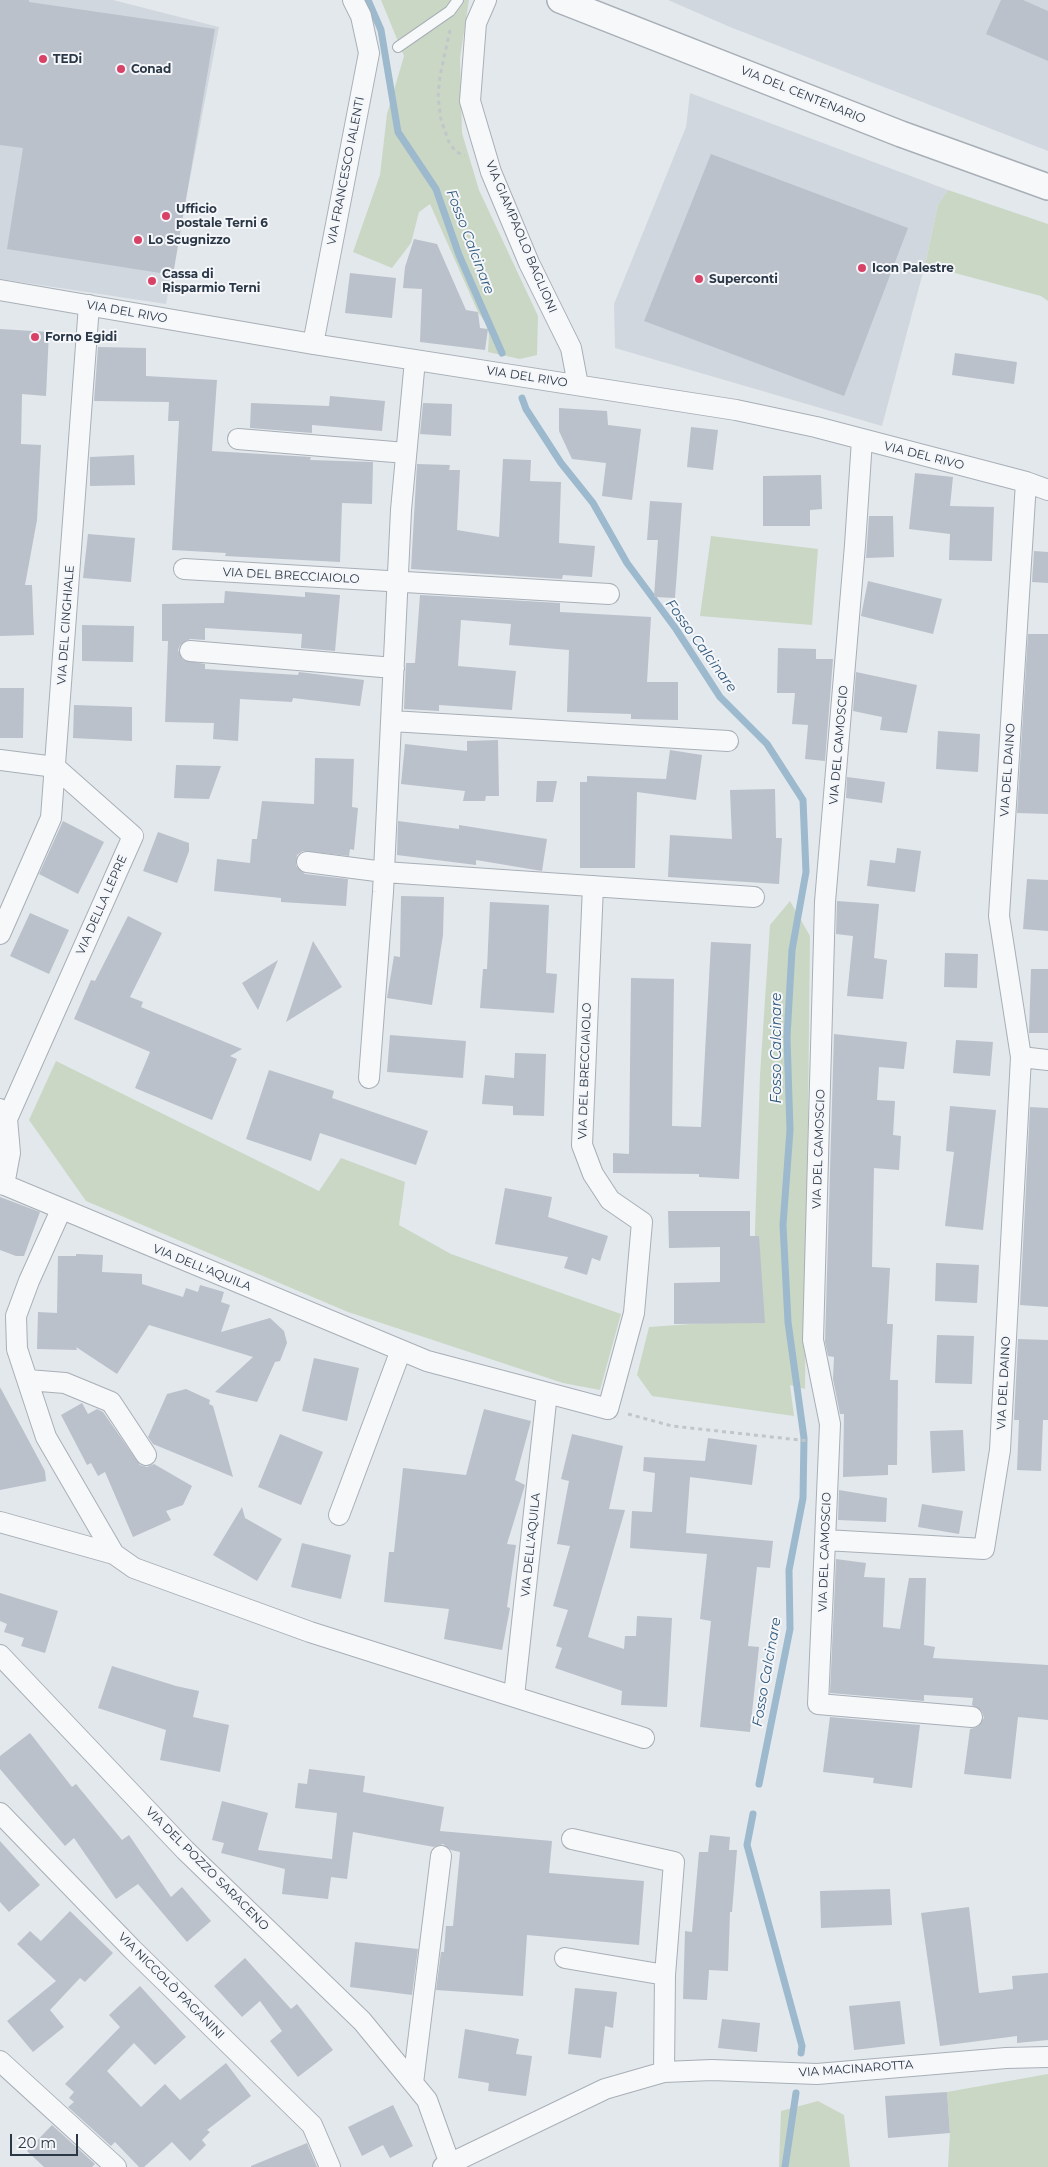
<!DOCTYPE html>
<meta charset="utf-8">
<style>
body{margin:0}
#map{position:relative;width:1048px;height:2167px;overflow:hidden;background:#e3e8ec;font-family:Montserrat,sans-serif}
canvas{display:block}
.scale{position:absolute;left:10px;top:2134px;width:68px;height:22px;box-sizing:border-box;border:2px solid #2a3746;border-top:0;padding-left:6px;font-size:15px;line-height:18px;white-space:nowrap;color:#2a3746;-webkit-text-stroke:4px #f4f6f9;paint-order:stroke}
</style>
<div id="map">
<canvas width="1048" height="2167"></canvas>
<div class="scale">20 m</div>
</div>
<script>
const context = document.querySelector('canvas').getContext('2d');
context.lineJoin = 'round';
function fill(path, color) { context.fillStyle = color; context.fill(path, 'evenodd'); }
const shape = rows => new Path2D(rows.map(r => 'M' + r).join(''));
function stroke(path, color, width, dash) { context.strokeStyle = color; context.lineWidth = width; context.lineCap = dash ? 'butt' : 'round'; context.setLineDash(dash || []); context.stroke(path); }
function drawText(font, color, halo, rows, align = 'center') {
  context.font = font + ' Montserrat,sans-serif'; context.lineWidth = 4; context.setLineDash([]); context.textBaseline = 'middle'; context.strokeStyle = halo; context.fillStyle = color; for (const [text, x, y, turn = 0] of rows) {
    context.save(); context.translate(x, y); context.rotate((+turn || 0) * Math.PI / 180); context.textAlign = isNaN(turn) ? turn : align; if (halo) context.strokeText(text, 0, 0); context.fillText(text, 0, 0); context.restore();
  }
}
fill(shape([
 [0,0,113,0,219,27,166,304,0,279],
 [668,0,1048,0,1048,151,730,27],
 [690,93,948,190,938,205,925,265,882,426,615,348,614,304,686,127]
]), '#d1d7de');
fill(shape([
 [381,0,469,0,460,58,462,133,479,190,538,316,537,355,520,359,488,352,489,335,487,325,478,312,430,204,419,212,411,243,392,268,353,252,380,175,387,114,404,56],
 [948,190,1048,224,1048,301,1041,296,925,265,938,205],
 [711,536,818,549,812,625,700,616],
 [790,901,810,936,805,1389,790,1385,794,1416,652,1396,637,1375,649,1327,705,1323,754,1262,760,1075,770,925],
 [56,1061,319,1191,341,1158,405,1182,399,1225,451,1254,621,1314,600,1390,563,1383,348,1312,86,1201,29,1120],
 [1048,2074,1048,2167,948,2167,950,2133,947,2092],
 [818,2101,844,2115,850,2167,779,2167,781,2111]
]), '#cad7c4');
stroke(shape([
 [368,0,381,30,398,132,436,189,459,255,502,353],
 [522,398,526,409,561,463,593,503,627,563,676,629,720,697,767,744,803,800,806,872,792,950,787,1037,790,1130,783,1225,788,1322,804,1438,803,1498,789,1570,790,1629,759,1784],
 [753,1814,747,1845,802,2046,801,2053],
 [785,2167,796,2093]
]), '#9db9ce', 7);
fill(shape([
 [0,0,29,0,29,2,215,29,173,275,7,249,23,148,0,145],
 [1001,0,1023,0,1048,11,1048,61,986,34],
 [711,154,908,228,844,396,644,321],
 [414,239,437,244,466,310,478,312,480,328,488,329,485,350,420,342,422,289,403,288,405,267],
 [350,273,396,278,392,318,345,313],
 [0,329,49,332,46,396,22,394,21,444,41,445,37,520,25,585,32,585,34,635,0,636],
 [98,347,146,348,146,376,217,380,212,451,311,457,310,460,373,462,372,504,342,503,340,562,225,556,226,553,172,550,179,421,168,421,169,402,94,401],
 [955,353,1017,362,1014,384,952,375],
 [330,396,385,401,382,431,312,425,312,433,250,428,251,403,329,406],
 [423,403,452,404,451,436,420,434],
 [559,408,607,411,608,425,641,429,632,500,602,496,606,463,572,459,559,431],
 [691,427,718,430,713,470,687,467],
 [134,455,135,485,90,486,90,457],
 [503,459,531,460,530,481,561,482,559,543,595,546,592,577,563,575,562,579,411,569,417,464,450,465,449,470,460,470,457,530,499,537],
 [915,473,953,477,950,506,994,507,992,561,949,560,950,534,909,529],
 [821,475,822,509,810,510,810,526,763,526,763,476],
 [650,501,682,503,675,598,654,597,658,540,647,540],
 [869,516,893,516,894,557,866,558],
 [88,534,135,538,131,582,83,578],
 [1034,551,1048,552,1048,583,1032,582],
 [868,581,942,599,933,634,861,616],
 [225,591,305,597,305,592,340,595,335,651,301,648,302,634,205,628,205,640,190,639,180,645,178,650,183,660,205,664,205,669,298,675,299,672,364,680,360,706,293,698,292,702,240,699,238,741,213,739,214,723,165,722,168,641,162,641,162,604,224,603],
 [420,595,560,603,560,612,651,617,647,682,678,682,678,720,631,719,631,714,567,712,569,650,509,645,511,624,461,620,458,666,516,671,512,710,439,705,439,711,404,709,406,663,415,663],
 [82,625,134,626,133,662,82,661],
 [1028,634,1048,634,1048,814,1017,813],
 [778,648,816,649,816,659,833,659,825,761,805,759,808,725,792,724,795,693,777,693],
 [856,672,917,685,907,733,880,730,882,717,853,711],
 [0,688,24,688,23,738,0,738],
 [74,705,132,707,132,741,73,738],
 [938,731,980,734,978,772,936,769],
 [498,740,499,796,486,796,485,801,463,801,465,791,401,784,405,744,467,751,467,741],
 [670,750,702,755,696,800,637,792,635,868,580,868,580,782,587,782,587,776,666,779],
 [315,758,354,759,352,807,358,808,354,850,350,849,349,856,303,851,297,855,296,866,305,874,348,879,346,906,281,902,281,898,214,891,217,859,250,863,252,839,257,839,262,801,314,804],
 [176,765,221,766,209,799,174,798],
 [847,777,885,782,882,803,846,798],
 [537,781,557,781,553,802,536,802],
 [775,789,776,838,782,838,779,884,668,877,670,835,732,839,730,790],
 [63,821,104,842,78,894,39,874],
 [398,821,459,829,459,825,547,839,542,871,476,860,476,865,397,855],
 [158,832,189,843,189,851,177,883,143,871],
 [897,848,921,851,915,892,867,886,870,860,895,863],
 [1027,879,1048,880,1048,931,1023,929],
 [401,896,444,897,443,935,432,1005,387,998,394,956,400,957],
 [837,901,879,904,874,958,887,960,883,999,847,996,853,936,836,934],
 [490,902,549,905,546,973,557,974,554,1013,480,1008,483,969,487,969],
 [30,913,69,930,49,974,10,956],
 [128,916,162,933,130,997,143,1002,141,1007,242,1049,230,1056,237,1059,212,1120,135,1088,150,1052,74,1019,91,980,95,981],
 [313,941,342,987,286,1022],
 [711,942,751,944,739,1179,699,1177,699,1174,613,1173,613,1153,629,1154,631,978,674,979,672,1126,701,1127],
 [945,953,978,954,977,988,944,987],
 [278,960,258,1010,242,983],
 [1031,969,1048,969,1048,1033,1029,1033],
 [834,1034,907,1042,904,1069,879,1067,877,1100,895,1101,893,1135,901,1136,899,1170,874,1168,872,1267,890,1268,887,1324,893,1324,890,1380,898,1380,897,1465,888,1465,888,1475,843,1477,844,1414,840,1414,833,1379,834,1357,828,1356,825,1342],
 [390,1035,466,1041,463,1078,387,1072],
 [956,1040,993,1042,990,1076,953,1073],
 [515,1053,546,1054,544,1116,513,1115,513,1106,482,1104,485,1075,514,1078],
 [269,1070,334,1091,332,1098,428,1131,416,1165,320,1133,311,1161,246,1139],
 [950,1106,996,1110,983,1230,945,1226,954,1152,946,1151],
 [1030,1107,1048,1108,1048,1307,1020,1305],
 [505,1188,552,1197,548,1217,608,1236,600,1261,592,1258,587,1275,564,1268,568,1257,495,1244],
 [0,1197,40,1212,24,1256,16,1256,0,1250],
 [668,1211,750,1211,750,1236,759,1236,765,1323,674,1324,674,1283,720,1282,720,1247,669,1248],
 [76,1254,103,1255,102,1272,142,1274,142,1284,183,1297,186,1288,198,1292,200,1285,224,1292,221,1302,230,1305,221,1332,270,1318,284,1331,287,1343,280,1361,275,1362,257,1402,215,1392,253,1357,149,1325,117,1374,76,1347,77,1350,37,1349,38,1312,57,1313,58,1256,76,1256],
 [936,1263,979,1265,977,1303,935,1301],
 [937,1335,974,1336,972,1384,935,1383],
 [1018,1339,1048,1340,1048,1420,1043,1420,1041,1471,1017,1470,1019,1420,1014,1420],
 [314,1358,359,1368,347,1421,302,1411],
 [0,1387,45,1471,46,1481,0,1490],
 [186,1389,210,1400,209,1404,213,1406,233,1477,153,1444,148,1437,167,1394],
 [82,1403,88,1414,97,1409,103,1412,140,1465,147,1467,154,1464,192,1486,183,1505,166,1511,171,1520,133,1537,105,1472,98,1476,91,1463,87,1465,61,1415],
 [484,1409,531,1421,515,1480,525,1485,507,1544,516,1545,507,1607,510,1608,502,1650,444,1639,449,1609,384,1602,389,1552,394,1552,403,1468,466,1475],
 [963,1430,965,1471,932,1473,930,1431],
 [280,1434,323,1452,301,1505,258,1487],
 [572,1434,623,1446,609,1509,625,1510,588,1637,624,1649,625,1636,636,1636,637,1616,672,1618,667,1707,621,1705,622,1691,555,1668,562,1648,556,1646,568,1610,553,1606,570,1546,557,1544,569,1481,561,1479],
 [708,1438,757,1445,752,1485,690,1477,686,1533,773,1541,770,1568,757,1567,748,1646,759,1647,750,1732,700,1727,711,1621,700,1619,707,1554,630,1548,632,1511,652,1512,655,1473,643,1471,644,1457,705,1461],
 [839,1490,887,1498,886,1522,838,1520],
 [922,1504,963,1511,959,1534,918,1527],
 [242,1507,245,1518,282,1539,257,1581,213,1555],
 [302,1543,351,1555,341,1599,291,1587],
 [836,1559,866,1563,864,1577,885,1578,883,1627,900,1629,909,1578,926,1578,924,1645,935,1647,933,1658,1048,1665,1048,1720,1018,1717,1011,1779,964,1774,970,1729,977,1727,984,1718,982,1712,972,1705,973,1698,924,1695,924,1701,830,1693],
 [0,1593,58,1611,45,1653,21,1646,24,1638,4,1632,7,1624,0,1621],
 [112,1666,176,1686,199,1691,193,1717,229,1725,220,1772,160,1760,166,1730,98,1708],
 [830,1717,920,1725,912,1788,873,1783,874,1778,823,1772],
 [30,1733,72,1787,76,1784,122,1840,129,1835,171,1897,182,1887,211,1921,187,1942,138,1884,116,1899,74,1838,65,1846,0,1769,0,1756],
 [309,1769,365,1776,363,1792,444,1807,440,1831,552,1841,549,1873,644,1881,639,1945,527,1935,523,1996,436,1990,441,1952,444,1952,446,1926,453,1926,460,1852,451,1850,443,1844,434,1847,353,1832,347,1879,331,1877,328,1899,282,1894,285,1869,221,1853,224,1843,212,1840,222,1801,268,1813,258,1850,332,1859,337,1813,295,1808,298,1783,307,1784],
 [710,1835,730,1837,729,1850,737,1850,732,1912,730,1912,728,1971,709,1970,707,2000,683,1999,685,1931,692,1932,699,1852,708,1852],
 [0,1841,40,1885,9,1912,0,1902],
 [890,1889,892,1925,821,1928,820,1891],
 [969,1907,979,1993,1013,1989,1012,1976,1048,1973,1048,2040,1017,2043,1017,2036,940,2046,921,1913],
 [70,1911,113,1953,85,1982,80,1978,50,2010,64,2027,33,2052,7,2021,56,1981,17,1944,30,1931,41,1941],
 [355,1942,418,1949,412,1995,350,1987],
 [245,1958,291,2009,297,2004,333,2050,298,2077,270,2041,282,2031,260,2001,242,2017,214,1986],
 [140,1986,186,2037,155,2065,134,2043,107,2071,141,2107,165,2084,180,2100,226,2063,251,2096,207,2130,210,2132,202,2140,206,2145,190,2161,172,2142,144,2167,139,2167,115,2142,111,2146,68,2107,74,2102,69,2098,74,2092,65,2084,120,2027,109,2015],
 [575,1988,617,1992,613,2028,605,2026,601,2058,568,2054],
 [900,2001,905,2044,854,2050,849,2006],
 [722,2019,760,2023,757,2052,718,2048],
 [465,2029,519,2039,516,2054,532,2056,526,2096,488,2091,489,2083,458,2078],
 [947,2092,950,2133,888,2138,885,2096],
 [393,2105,413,2146,390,2158,383,2145,362,2156,348,2127],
 [52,2125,95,2164,92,2167,44,2167,27,2151],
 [307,2143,317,2167,251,2167,251,2166]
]), '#bac1cb');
const service = shape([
 [398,47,450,11,458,0]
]);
const minor = shape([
 [486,0,476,23,470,101,491,172,529,263,571,348,578,385],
 [0,290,313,344,736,410,816,427,1026,482,1048,490],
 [313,344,369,53,361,16,353,0],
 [238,439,406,453],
 [862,440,855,545,825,902,813,1340,830,1424,818,1704,972,1717],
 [184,569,609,594],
 [190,651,394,668],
 [391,721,728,741],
 [0,760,55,767,133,836,7,1119],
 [307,862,384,872,754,897],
 [0,934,51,818,89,305],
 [1021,1057,1048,1060],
 [369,1078,383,892,401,510,415,360],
 [0,1109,7,1119,10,1153,4,1185],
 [0,1183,427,1361,608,1409,634,1313,642,1222,610,1200,593,1174,582,1145,593,886],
 [61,1210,29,1281,16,1316,17,1349,46,1437,114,1554,134,1568,310,1632,644,1738],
 [28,1380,65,1383,111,1402,146,1455],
 [339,1515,401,1350],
 [0,1522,114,1554],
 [825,1540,984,1549,1000,1450,1021,1057,999,916,1026,482],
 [0,1655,185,1850,362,2021,427,2100,451,2167],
 [514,1696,547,1393],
 [0,1813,132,1949,312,2125,330,2167],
 [572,1839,674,1862,665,1975,664,2072],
 [565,1958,665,1975],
 [0,2061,116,2167],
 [413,2083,441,1856],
 [443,2167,605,2089,664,2072,712,2070,817,2074,1006,2058,1048,2057]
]);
const tertiary = shape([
 [560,0,901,134,1048,187]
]);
stroke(service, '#a8afb7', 12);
stroke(minor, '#a8afb7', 22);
stroke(tertiary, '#a8afb7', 28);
stroke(shape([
 [450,30,440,76,438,97,441,120,449,142,456,152,465,155],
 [628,1414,672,1426,809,1441]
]), '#c2c6cb', 3, [4, 4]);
stroke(service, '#f7f8fa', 10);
stroke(minor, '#f7f8fa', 20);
stroke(tertiary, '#f7f8fa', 25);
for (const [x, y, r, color] of [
 [43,59,5,"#d84266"],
 [121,69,5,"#d84266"],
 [166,216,5,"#d84266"],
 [138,240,5,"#d84266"],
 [862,268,5,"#d84266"],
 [699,279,5,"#d84266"],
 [152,281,5,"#d84266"],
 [35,337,5,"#d84266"]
]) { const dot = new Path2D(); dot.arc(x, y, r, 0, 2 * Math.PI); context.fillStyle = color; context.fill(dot); stroke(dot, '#f4f6f9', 2); }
drawText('bold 12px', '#2a3746', '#f4f6f9', [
 ["TEDi",53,59],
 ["Conad",131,69],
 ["Ufficio",176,209],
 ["postale Terni 6",176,223],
 ["Lo Scugnizzo",148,240],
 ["Icon Palestre",872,268],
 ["Cassa di",162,274],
 ["Risparmio Terni",162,288],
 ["Superconti",709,279],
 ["Forno Egidi",45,337]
], 'left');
drawText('12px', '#2a3746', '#f4f6f9', [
 ["VIA DEL CENTENARIO",803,95,22],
 ["VIA FRANCESCO IALENTI",346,171,-79],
 ["VIA GIAMPAOLO BAGLIONI",521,237,67],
 ["VIA DEL RIVO",127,312,10],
 ["VIA DEL RIVO",527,377,9],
 ["VIA DEL RIVO",924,456,14],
 ["VIA DEL BRECCIAIOLO",291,576,3],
 ["VIA DEL CINGHIALE",66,625,-86],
 ["VIA DEL CAMOSCIO",839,745,-85],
 ["VIA DEL DAINO",1008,770,-86],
 ["VIA DELLA LEPRE",102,905,-66],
 ["VIA DEL BRECCIAIOLO",585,1071,-88],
 ["VIA DEL CAMOSCIO",819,1149,-88],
 ["VIA DELL'AQUILA",202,1268,22],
 ["VIA DEL DAINO",1004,1383,-87],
 ["VIA DELL'AQUILA",531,1545,-84],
 ["VIA DEL CAMOSCIO",825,1552,-88],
 ["VIA DEL POZZO SARACENO",207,1869,45],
 ["VIA NICCOLÒ PAGANINI",171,1986,45],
 ["VIA MACINAROTTA",856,2069,-4]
]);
drawText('italic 14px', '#315a7d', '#f4f6f9', [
 ["Fosso Calcinare",470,242,69],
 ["Fosso Calcinare",701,646,54],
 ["Fosso Calcinare",777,1048,-90],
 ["Fosso Calcinare",767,1672,-80]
]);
</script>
